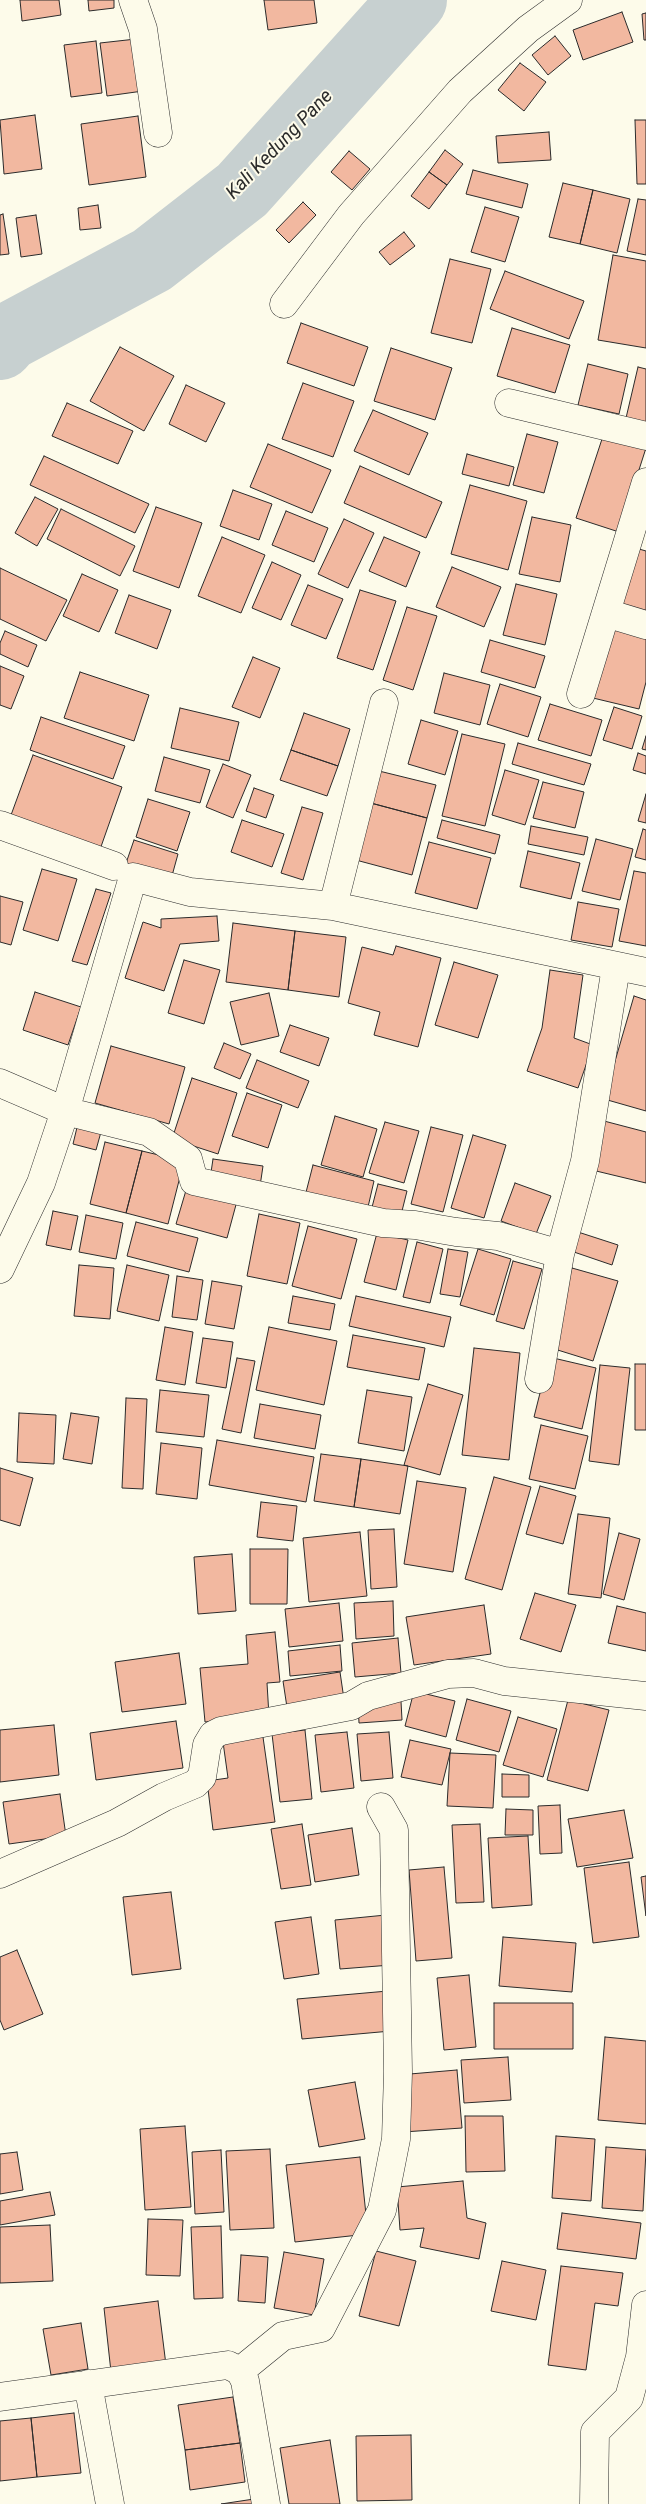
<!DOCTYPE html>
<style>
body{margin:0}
canvas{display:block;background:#fdfbea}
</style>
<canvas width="646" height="2504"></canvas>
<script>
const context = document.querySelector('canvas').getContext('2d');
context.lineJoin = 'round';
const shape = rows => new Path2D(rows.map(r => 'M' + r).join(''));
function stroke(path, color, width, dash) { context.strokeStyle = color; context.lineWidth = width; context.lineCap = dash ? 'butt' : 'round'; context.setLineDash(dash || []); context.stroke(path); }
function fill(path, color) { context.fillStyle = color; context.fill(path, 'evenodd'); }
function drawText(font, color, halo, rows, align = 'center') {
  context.font = font + ' Roboto,sans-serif'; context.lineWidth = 4; context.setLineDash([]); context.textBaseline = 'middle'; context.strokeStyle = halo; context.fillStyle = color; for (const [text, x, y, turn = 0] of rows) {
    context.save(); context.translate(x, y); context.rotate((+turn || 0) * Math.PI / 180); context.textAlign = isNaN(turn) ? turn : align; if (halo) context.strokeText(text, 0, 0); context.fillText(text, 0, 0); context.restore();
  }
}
stroke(shape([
 [0,346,8,337,152,260,242,190,413,0]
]), '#c7d0d0', 68);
const building = shape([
 [20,0,59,0,61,15,22,21,20,0],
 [88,0,114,0,114,8,89,11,88,0],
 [264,0,314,0,317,23,268,30,264,0],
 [622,12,633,42,583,60,573,30,622,12],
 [646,13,646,40,644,40,642,14,646,13],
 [555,36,571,56,548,75,532,55,555,36],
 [136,39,143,91,107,96,100,43,136,39],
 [96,41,102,93,71,97,64,45,96,41],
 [520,63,546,82,524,111,498,90,520,63],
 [35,115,42,169,4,174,0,120,35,115],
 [138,116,146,177,89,185,81,124,138,116],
 [635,120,646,120,646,184,637,184,635,120],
 [549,132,551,160,498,163,496,136,549,132],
 [445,150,463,164,447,185,429,172,445,150],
 [349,151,370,169,352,190,331,172,349,151],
 [473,170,528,184,522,208,466,194,473,170],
 [429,172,447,185,429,209,411,196,429,172],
 [563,183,593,190,580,244,549,237,563,183],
 [593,190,630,199,617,253,580,244,593,190],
 [638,199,646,200,646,255,627,251,638,199],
 [303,202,316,215,289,243,276,230,303,202],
 [98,205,101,228,80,230,78,208,98,205],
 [485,207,519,217,505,262,471,252,485,207],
 [3,214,9,254,0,255,0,215,3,214],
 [36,215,42,254,21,257,16,218,36,215],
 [404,232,415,246,390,265,379,252,404,232],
 [613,255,646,261,646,348,598,340,613,255],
 [450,259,491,269,472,343,431,333,450,259],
 [505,271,584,301,569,339,490,309,505,271],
 [301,323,368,347,354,386,287,363,301,323],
 [512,328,570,345,555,393,497,376,512,328],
 [120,347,174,376,144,431,90,401,120,347],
 [391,348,452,368,435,420,374,401,391,348],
 [588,364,628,374,619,414,578,405,588,364],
 [638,367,646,369,646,423,626,418,638,367],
 [303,383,354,401,333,457,282,439,303,383],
 [186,385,225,403,206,442,169,424,186,385],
 [67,403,133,431,118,464,52,436,67,403],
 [373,410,428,433,409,475,354,451,373,410],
 [604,433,646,448,619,532,576,518,604,433],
 [527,434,558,442,544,493,513,485,527,434],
 [268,444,331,470,312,513,250,487,268,444],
 [467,454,514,467,509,486,462,474,467,454],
 [44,456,149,504,135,533,30,485,44,456],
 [360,466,442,502,426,538,344,503,360,466],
 [470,485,527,501,508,570,451,554,470,485],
 [233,490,272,504,259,540,220,526,233,490],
 [35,497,58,509,37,546,15,533,35,497],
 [156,507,202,523,179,588,133,571,156,507],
 [61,509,135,546,120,576,47,539,61,509],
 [286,511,328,528,314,562,272,545,286,511],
 [532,517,571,525,560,582,519,574,532,517],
 [344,519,374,533,348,588,318,574,344,519],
 [222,537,265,555,241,613,198,596,222,537],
 [384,537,420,552,406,587,369,571,384,537],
 [639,549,646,551,646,620,619,612,639,549],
 [272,562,301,575,281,620,252,608,272,562],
 [452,567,501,587,484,627,436,607,452,567],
 [0,568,67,600,46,641,0,619,0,568],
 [82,574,118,590,99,632,63,616,82,574],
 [516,584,557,594,545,645,503,635,516,584],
 [308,585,343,599,326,639,291,625,308,585],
 [360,590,396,601,373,670,337,658,360,590],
 [129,595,171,610,157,649,115,633,129,595],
 [407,607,437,616,413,690,383,680,407,607],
 [613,619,646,628,646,682,639,709,593,698,613,619],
 [5,631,37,645,28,667,0,654,0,643,5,631],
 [490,640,545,656,535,688,481,672,490,640],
 [253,657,280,668,260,718,232,707,253,657],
 [0,666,24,676,11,709,0,705,0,666],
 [80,672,149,695,134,741,64,718,80,672],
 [444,673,490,685,480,725,434,713,444,673],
 [500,684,541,697,528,737,487,724,500,684],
 [550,704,602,720,591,756,538,740,550,704],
 [614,707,642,716,632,749,603,740,614,707],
 [180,708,239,722,229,761,171,748,180,708],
 [304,713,350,729,338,766,291,750,304,713],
 [41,717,125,746,113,779,30,750,41,717],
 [421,720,458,731,445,775,408,764,421,720],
 [462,734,505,744,485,826,442,816,462,734],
 [646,736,646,750,642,749,646,736],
 [518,743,591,764,584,785,512,764,518,743],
 [291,750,338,766,327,796,280,780,291,750],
 [638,753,646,756,646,774,633,770,638,753],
 [33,755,122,787,97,858,7,826,33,755],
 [164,757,210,770,200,803,155,791,164,757],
 [223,764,251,775,233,818,206,807,223,764],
 [375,770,436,785,427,818,367,802,375,770],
 [505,770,539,780,525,825,492,815,505,770],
 [543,782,584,792,575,828,533,818,543,782],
 [254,788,274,795,266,818,246,811,254,788],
 [646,794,646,823,638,821,646,794],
 [148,799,190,812,177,851,136,837,148,799],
 [367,802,427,818,412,875,352,859,367,802],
 [302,807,323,813,303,880,281,873,302,807],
 [242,820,284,834,272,867,231,852,242,820],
 [442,820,500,835,495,854,437,838,442,820],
 [531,826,588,837,584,855,528,844,531,826],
 [643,829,646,830,646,860,635,857,643,829],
 [596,839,633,849,620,900,582,891,596,839],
 [134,840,178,854,170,883,124,869,134,840],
 [429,842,491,858,477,909,415,893,429,842],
 [528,851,580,863,571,899,520,887,528,851],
 [42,869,77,879,58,941,23,930,42,869],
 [634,871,646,873,646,946,619,941,634,871],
 [96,889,111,893,87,965,72,961,96,889],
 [0,896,23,902,11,945,0,942,0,896],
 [578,902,619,909,612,947,571,940,578,902],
 [217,916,219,941,180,944,164,991,125,978,143,922,161,928,161,919,217,916],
 [233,923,295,931,288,990,226,982,233,923],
 [295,931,346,937,339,997,288,990,295,931],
 [396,946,441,958,418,1047,374,1035,380,1012,348,1003,362,947,393,955,396,946],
 [184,960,220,970,204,1024,168,1013,184,960],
 [454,962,498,975,478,1038,435,1025,454,962],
 [550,970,583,975,574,1038,593,1045,578,1088,527,1071,542,1028,550,970],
 [35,992,81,1007,68,1045,23,1030,35,992],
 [269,993,279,1036,241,1045,230,1002,269,993],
 [634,996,646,1000,646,1111,604,1099,634,996],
 [290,1025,329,1038,319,1066,280,1052,290,1025],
 [224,1043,251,1054,240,1079,214,1068,224,1043],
 [111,1046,185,1067,169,1124,95,1103,111,1046],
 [257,1060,309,1081,298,1108,246,1088,257,1060],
 [192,1078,237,1093,218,1154,172,1139,192,1078],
 [247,1093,282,1105,268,1148,232,1136,247,1093],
 [80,1115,104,1121,96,1150,73,1144,80,1115],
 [335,1116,377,1129,363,1177,321,1165,335,1116],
 [604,1121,646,1132,646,1183,592,1170,604,1121],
 [385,1122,419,1131,404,1183,369,1173,385,1122],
 [431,1127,463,1135,443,1212,411,1204,431,1127],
 [473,1135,506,1145,484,1218,451,1208,473,1135],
 [105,1142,142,1151,126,1213,90,1204,105,1142],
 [142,1151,184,1161,168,1224,126,1213,142,1151],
 [213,1159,263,1166,259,1193,209,1186,213,1159],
 [313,1165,374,1181,365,1220,303,1204,313,1165],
 [515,1183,551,1196,536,1234,501,1221,515,1183],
 [378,1184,407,1191,399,1223,370,1215,378,1184],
 [187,1187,237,1201,227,1238,176,1224,187,1187],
 [53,1211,78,1216,71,1250,46,1245,53,1211],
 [259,1214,300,1223,287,1284,247,1276,259,1214],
 [86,1215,123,1223,116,1259,79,1252,86,1215],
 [136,1222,198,1238,189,1272,127,1256,136,1222],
 [308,1226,357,1239,341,1299,292,1286,308,1226],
 [578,1232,618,1245,612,1265,571,1251,578,1232],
 [377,1233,408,1240,396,1290,364,1282,377,1233],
 [417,1242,443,1249,430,1303,403,1297,417,1242],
 [448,1249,468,1252,460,1297,440,1294,448,1249],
 [478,1249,511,1259,494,1315,460,1305,478,1249],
 [513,1261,542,1269,524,1329,496,1321,513,1261],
 [79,1265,114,1268,110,1319,74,1316,79,1265],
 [127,1265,169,1275,159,1321,117,1311,127,1265],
 [572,1268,618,1281,593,1361,548,1347,572,1268],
 [177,1276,203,1280,197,1320,172,1317,177,1276],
 [212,1281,242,1286,234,1329,205,1324,212,1281],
 [293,1296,335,1304,330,1330,288,1323,293,1296],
 [356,1296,451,1317,444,1347,349,1326,356,1296],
 [165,1327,193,1332,185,1385,156,1380,165,1327],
 [269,1327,337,1341,324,1405,256,1390,269,1327],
 [353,1335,425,1348,419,1380,347,1367,353,1335],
 [203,1338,233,1342,226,1388,196,1383,203,1338],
 [474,1348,520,1353,509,1460,462,1455,474,1348],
 [549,1357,596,1368,582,1429,534,1417,549,1357],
 [237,1358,255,1361,241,1433,222,1429,237,1358],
 [635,1364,646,1364,646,1430,635,1430,635,1364],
 [600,1365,630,1368,619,1465,589,1461,600,1365],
 [428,1384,463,1395,440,1475,404,1465,428,1384],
 [160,1390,209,1395,204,1437,156,1432,160,1390],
 [367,1390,412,1397,404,1451,358,1443,367,1390],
 [126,1398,147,1399,143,1489,122,1488,126,1398],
 [260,1404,321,1415,315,1449,254,1438,260,1404],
 [19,1413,56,1415,54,1464,17,1462,19,1413],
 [71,1413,99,1417,92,1464,63,1459,71,1413],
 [541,1425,588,1436,575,1489,529,1479,541,1425],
 [217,1440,314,1457,306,1502,209,1485,217,1440],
 [161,1443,202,1448,197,1499,156,1494,161,1443],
 [321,1454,361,1459,354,1507,314,1501,321,1454],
 [361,1459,408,1466,400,1514,354,1507,361,1459],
 [0,1468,33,1478,20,1526,0,1520,0,1468],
 [494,1477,531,1487,502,1590,465,1579,494,1477],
 [417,1481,466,1488,453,1572,404,1564,417,1481],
 [540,1486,576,1496,563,1544,526,1534,540,1486],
 [261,1502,297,1506,293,1541,257,1537,261,1502],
 [578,1514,610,1518,601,1598,568,1594,578,1514],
 [394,1529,397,1587,371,1589,368,1530,394,1529],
 [360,1532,367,1596,309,1602,303,1538,360,1532],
 [619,1533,640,1539,624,1600,603,1594,619,1533],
 [250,1549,288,1549,287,1604,250,1604,250,1549],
 [232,1554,236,1611,198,1614,194,1557,232,1554],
 [535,1593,576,1605,561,1652,520,1639,535,1593],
 [393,1601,394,1636,356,1639,354,1603,393,1601],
 [339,1603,343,1641,289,1647,285,1609,339,1603],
 [484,1605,491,1654,414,1665,406,1617,484,1605],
 [617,1606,646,1613,646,1651,608,1643,617,1606],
 [275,1632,280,1682,267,1683,269,1716,205,1722,200,1668,248,1664,246,1635,275,1632],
 [398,1638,401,1673,355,1677,352,1643,398,1638],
 [340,1645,342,1671,290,1676,288,1651,340,1645],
 [179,1653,186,1704,122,1712,115,1662,179,1653],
 [340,1672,345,1706,288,1714,283,1681,340,1672],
 [414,1691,455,1701,446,1737,405,1726,414,1691],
 [467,1699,511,1711,499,1752,456,1740,467,1699],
 [568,1700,609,1710,588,1791,547,1780,568,1700],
 [401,1701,402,1720,359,1723,358,1704,401,1701],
 [518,1717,557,1729,543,1777,503,1765,518,1717],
 [176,1721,183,1768,96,1780,90,1733,176,1721],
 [54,1725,59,1775,0,1782,0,1730,54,1725],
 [305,1730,312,1799,280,1802,272,1734,305,1730],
 [347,1732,354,1788,321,1792,315,1735,347,1732],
 [389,1732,393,1778,361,1781,357,1734,389,1732],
 [263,1737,275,1822,213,1830,207,1781,228,1778,223,1742,263,1737],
 [410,1740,451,1749,442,1785,401,1777,410,1740],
 [450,1753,496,1755,493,1808,447,1806,450,1753],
 [502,1774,529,1775,529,1797,502,1797,502,1774],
 [60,1794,66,1836,9,1844,3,1802,60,1794],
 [560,1805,562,1853,540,1854,538,1806,560,1805],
 [506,1809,533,1810,533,1835,505,1835,506,1809],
 [624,1810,633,1858,577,1867,568,1819,624,1810],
 [302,1824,311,1885,281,1889,271,1829,302,1824],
 [480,1824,484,1902,456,1903,452,1825,480,1824],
 [352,1828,359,1875,315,1882,308,1835,352,1828],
 [528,1836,532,1905,492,1908,488,1838,528,1836],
 [629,1862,639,1937,593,1943,584,1868,629,1862],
 [444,1867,452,1958,416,1961,409,1870,444,1867],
 [646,1876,646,1916,641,1877,646,1876],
 [171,1892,181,1969,132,1975,123,1897,171,1892],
 [386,1915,391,1965,340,1969,335,1920,386,1915],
 [311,1917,319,1974,284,1979,275,1922,311,1917],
 [503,1937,576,1943,572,1992,499,1986,503,1937],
 [17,1950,43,2014,4,2030,0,2020,0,1957,17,1950],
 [469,1975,476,2047,444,2050,437,1978,469,1975],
 [388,1991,391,2031,302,2039,297,1999,388,1991],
 [494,2003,573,2003,573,2049,494,2049,494,2003],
 [605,2037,646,2041,646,2124,598,2120,605,2037],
 [508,2057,511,2100,464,2103,461,2060,508,2057],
 [457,2070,462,2128,403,2132,398,2075,457,2070],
 [355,2082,365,2139,319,2147,308,2090,355,2082],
 [465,2116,503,2116,505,2171,466,2172,465,2116],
 [185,2126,191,2207,145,2210,140,2129,185,2126],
 [556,2136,595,2139,591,2201,552,2198,556,2136],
 [606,2147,646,2150,643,2211,602,2208,606,2147],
 [270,2149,274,2228,230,2230,226,2151,270,2149],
 [221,2150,224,2212,195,2214,192,2152,221,2150],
 [17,2152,23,2190,0,2194,0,2154,17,2152],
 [360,2157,368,2234,295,2242,286,2165,360,2157],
 [463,2181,467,2218,486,2223,479,2259,420,2247,424,2228,400,2230,397,2187,463,2181],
 [50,2192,55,2215,0,2225,0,2201,50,2192],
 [562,2213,641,2223,636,2259,557,2249,562,2213],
 [148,2219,183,2220,180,2276,146,2275,148,2219],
 [50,2225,53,2281,0,2283,0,2227,50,2225],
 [221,2226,223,2298,194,2299,191,2227,221,2226],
 [376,2251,416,2261,399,2326,359,2316,376,2251],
 [284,2252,324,2259,314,2315,274,2308,284,2252],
 [241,2255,268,2257,265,2303,238,2301,241,2255],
 [502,2261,546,2270,536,2320,491,2311,502,2261],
 [561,2266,623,2273,618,2306,595,2303,586,2370,548,2365,561,2266],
 [158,2301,166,2365,111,2372,104,2308,158,2301],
 [81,2323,88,2369,51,2375,43,2329,81,2323],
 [233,2397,240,2443,185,2450,178,2405,233,2397],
 [74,2413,81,2473,37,2477,31,2418,74,2413],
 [31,2418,37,2477,0,2481,0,2421,31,2418],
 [411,2435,412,2500,357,2501,356,2436,411,2435],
 [330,2440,340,2504,289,2504,280,2448,330,2440],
 [240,2443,245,2482,190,2490,185,2450,240,2443],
 [254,2499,255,2504,221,2504,254,2499]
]);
fill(building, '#f2b8a0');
stroke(building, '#2b2b2b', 1);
const minor = shape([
 [133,0,143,29,158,133],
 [284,304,351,215,460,91,528,29,568,0],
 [509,403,646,436],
 [606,613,646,625],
 [581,694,646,482],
 [0,825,114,866],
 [333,906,384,703],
 [0,1083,65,1111,149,1132,188,1159,194,1181,383,1223,415,1225,456,1232,498,1236,560,1254],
 [0,1269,41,1183,65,1111,133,877,190,892,333,906,646,972],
 [539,1379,560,1254,585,1161,616,967],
 [0,1874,117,1823,164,1797,195,1784,202,1777,207,1745,213,1735,221,1731,351,1706,368,1696,448,1674,474,1673,504,1681,646,1696],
 [240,2371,283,2336,321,2328,382,2210,396,2139,398,2072,394,1830,381,1807],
 [88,2384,110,2504],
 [0,2397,228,2365,240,2371,245,2381,266,2504],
 [594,2504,595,2432,629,2398,640,2357,646,2305]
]);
stroke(minor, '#2b2b2b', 29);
stroke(minor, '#fdfbea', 28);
drawText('italic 19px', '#2b2b2b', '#fdfbea', [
 ["Kali Kedung Pane",280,145,-46]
]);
</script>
